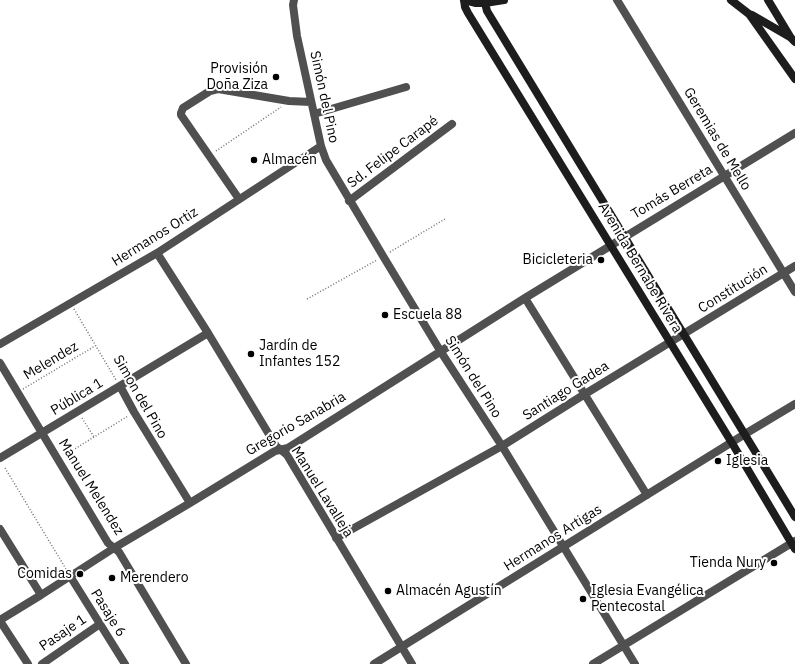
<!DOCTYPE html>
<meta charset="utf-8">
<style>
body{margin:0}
canvas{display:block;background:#fff}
</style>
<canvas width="795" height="664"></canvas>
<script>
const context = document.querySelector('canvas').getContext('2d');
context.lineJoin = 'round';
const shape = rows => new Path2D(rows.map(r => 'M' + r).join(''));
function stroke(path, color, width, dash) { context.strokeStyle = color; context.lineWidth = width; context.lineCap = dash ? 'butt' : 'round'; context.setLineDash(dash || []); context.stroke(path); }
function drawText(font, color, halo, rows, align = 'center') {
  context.font = font + ' "IBM Plex Sans",sans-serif'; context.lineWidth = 4; context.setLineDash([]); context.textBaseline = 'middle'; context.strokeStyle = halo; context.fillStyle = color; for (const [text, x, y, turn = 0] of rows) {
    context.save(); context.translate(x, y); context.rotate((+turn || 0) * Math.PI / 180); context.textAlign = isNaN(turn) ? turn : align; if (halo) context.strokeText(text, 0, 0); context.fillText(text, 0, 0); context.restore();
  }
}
stroke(shape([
 [216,151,281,107],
 [390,252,445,219],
 [307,299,377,260],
 [74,309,116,380],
 [23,389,95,346],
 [82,418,94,437],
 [65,455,128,416],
 [5,468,66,569]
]), '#727272', 1.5, [1, 2]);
stroke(shape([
 [294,0,293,5,297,36,321,146,326,160,383,256,441,352,502,446,635,664],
 [617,0,795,292],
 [314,114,406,87],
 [239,199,181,115,181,113,183,108,210,91,218,89,289,101,311,102],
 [349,201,452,124],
 [157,253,208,333,276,446,287,455,412,664],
 [525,298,647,495],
 [0,344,157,253,321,146],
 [0,363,108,543,119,552,186,664],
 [120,386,134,412,190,503],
 [0,458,208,333],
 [0,529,41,595],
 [336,538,502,446,585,394,795,266],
 [70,576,125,664],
 [0,620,41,595,114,548,190,503,275,451,288,448,525,298,795,133],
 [0,621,28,664],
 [42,664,100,624],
 [374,664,745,434,795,404],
 [593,664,795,541]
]), '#505050', 8);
stroke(shape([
 [464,0,465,7,468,13,732,443,795,549],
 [464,0,475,3,485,3,504,0],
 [731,0,749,14,795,79],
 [768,0,791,38,795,42],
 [485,3,487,11,795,517],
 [752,15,790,37]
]), '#1d1d1d', 8);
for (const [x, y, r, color] of [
 [276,77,4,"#000"],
 [254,160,4,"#000"],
 [601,260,4,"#000"],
 [385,315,4,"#000"],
 [251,354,4,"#000"],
 [718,461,4,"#000"],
 [774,563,4,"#000"],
 [80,574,4,"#000"],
 [112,578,4,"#000"],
 [388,591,4,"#000"],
 [583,599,4,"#000"]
]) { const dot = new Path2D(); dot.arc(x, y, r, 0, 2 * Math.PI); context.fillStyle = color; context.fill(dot); stroke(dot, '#fff', 1.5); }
drawText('14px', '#000', '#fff', [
 ["Provisión",268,69,"right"],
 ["Doña Ziza",268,85,"right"],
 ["Almacén",262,160],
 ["Bicicleteria",593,260,"right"],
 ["Escuela 88",393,315],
 ["Jardín de",259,346],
 ["Infantes 152",259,362],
 ["Iglesia",726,461],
 ["Tienda Nury",766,563,"right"],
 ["Comidas",72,574,"right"],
 ["Merendero",120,578],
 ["Almacén Agustín",396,591],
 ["Iglesia Evangélica",591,591],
 ["Pentecostal",591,607]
], 'left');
drawText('14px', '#000', '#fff', [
 ["Simón del Pino",324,97,78],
 ["Geremias de Mello",717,139,59],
 ["Sd. Felipe Carapé",393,152,-37],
 ["Tomás Berreta",672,192,-31],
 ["Hermanos Ortiz",155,237,-32],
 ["Avenida Bernabe Rivera",640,268,59],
 ["Constitución",733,289,-32],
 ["Melendez",51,361,-31],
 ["Simón del Pino",473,377,58],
 ["Santiago Gadea",566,391,-32],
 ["Pública 1",77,397,-31],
 ["Simon del Pino",140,397,60],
 ["Gregorio Sanabria",296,424,-30],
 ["Manuel Melendez",91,487,58],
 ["Manuel Lavalleja",322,492,58],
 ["Hermanos Artigas",553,538,-32],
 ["Pasaje 6",108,613,58],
 ["Pasaje 1",63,633,-34]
]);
</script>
